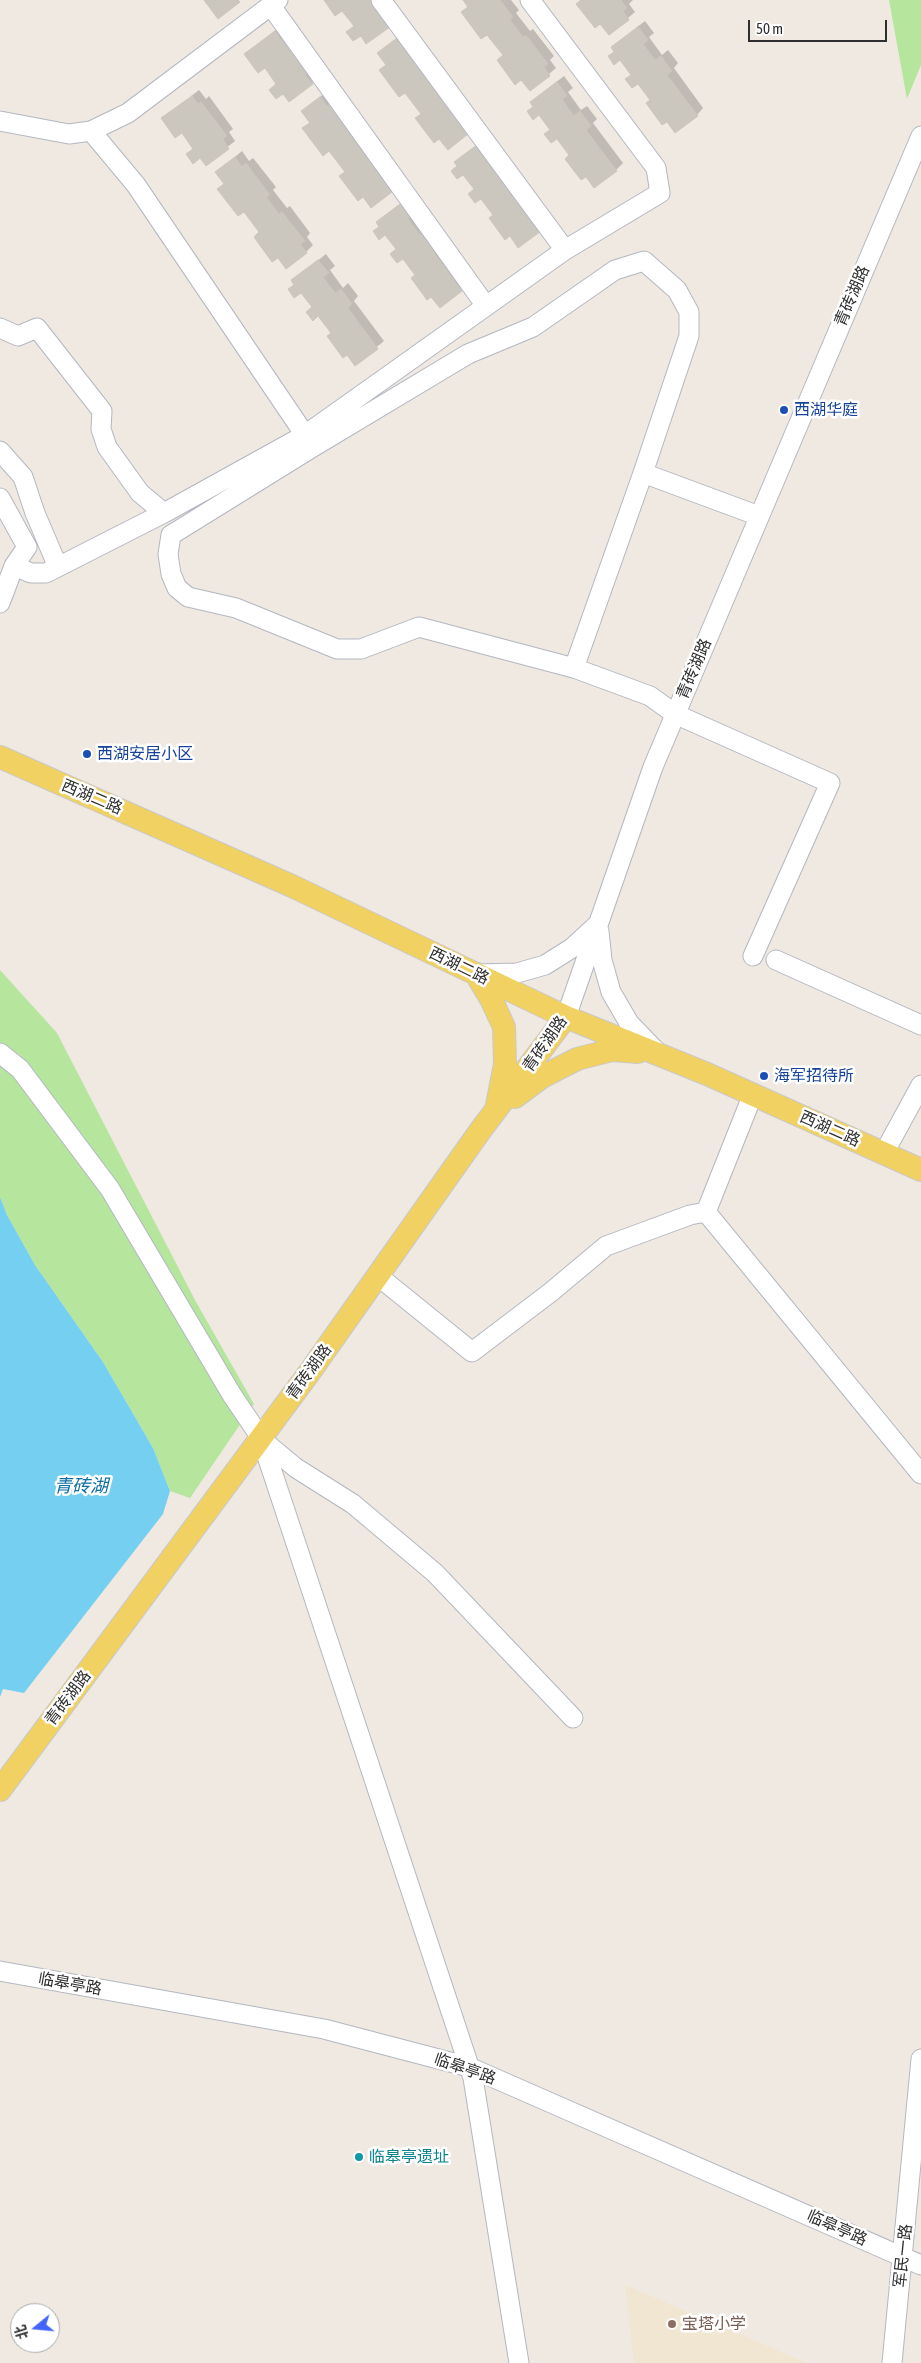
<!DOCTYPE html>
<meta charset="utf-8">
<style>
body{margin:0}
#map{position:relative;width:921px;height:2363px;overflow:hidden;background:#efe9e1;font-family:"Asap Condensed","Noto Sans SC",sans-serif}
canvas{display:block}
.north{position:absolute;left:10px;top:2303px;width:50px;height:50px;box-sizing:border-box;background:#fff;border:1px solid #ababab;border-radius:50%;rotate:253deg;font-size:14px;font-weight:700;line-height:20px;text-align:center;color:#2e2e2e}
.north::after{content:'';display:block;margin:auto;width:18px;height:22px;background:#4264fb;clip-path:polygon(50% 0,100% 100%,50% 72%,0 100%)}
.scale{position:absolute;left:748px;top:20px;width:139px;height:22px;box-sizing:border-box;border:2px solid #2e2e2e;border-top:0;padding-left:6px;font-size:15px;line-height:18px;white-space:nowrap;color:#2e2e2e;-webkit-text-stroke:4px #fff;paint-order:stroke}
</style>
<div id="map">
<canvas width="921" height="2363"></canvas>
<div class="north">北</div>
<div class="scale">50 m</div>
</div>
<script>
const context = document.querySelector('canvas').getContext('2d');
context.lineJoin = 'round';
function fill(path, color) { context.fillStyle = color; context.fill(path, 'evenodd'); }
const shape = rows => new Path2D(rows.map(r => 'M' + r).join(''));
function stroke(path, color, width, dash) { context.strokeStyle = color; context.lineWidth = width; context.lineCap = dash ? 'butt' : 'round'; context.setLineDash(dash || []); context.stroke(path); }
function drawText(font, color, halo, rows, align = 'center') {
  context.font = font + ' "Asap Condensed","Noto Sans SC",sans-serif'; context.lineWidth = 5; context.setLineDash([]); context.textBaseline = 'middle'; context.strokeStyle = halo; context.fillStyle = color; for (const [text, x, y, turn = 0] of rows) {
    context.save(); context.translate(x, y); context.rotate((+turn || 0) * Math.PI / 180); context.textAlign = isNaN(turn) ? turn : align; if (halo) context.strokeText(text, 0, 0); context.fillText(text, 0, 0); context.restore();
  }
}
fill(shape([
 [625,2285,807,2363,634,2363]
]), '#f0e6d1');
fill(shape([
 [889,0,921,0,921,65,907,99],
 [0,970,57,1033,195,1300,254,1404,190,1498,170,1491,153,1448,103,1362,35,1265,7,1215,0,1197]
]), '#b6e59e');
fill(shape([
 [0,1197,7,1215,35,1265,103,1362,153,1448,170,1491,163,1514,24,1693,3,1689,0,1697]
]), '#75cff0');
fill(shape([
 [464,0,511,0,519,10,516,13,530,31,533,29,554,56,550,60,556,68,530,90,487,33,462,12,469,6],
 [582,0,633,0,629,4,635,12,609,34],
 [645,21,654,33,649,37,662,55,668,50,678,63,674,68,703,108,697,115,632,74,621,58,609,56,615,51,612,48,619,41],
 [282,25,318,77,312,83,277,83,265,67,246,54],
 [564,76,573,88,568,92,581,110,587,106,597,119,593,123,623,163,616,170,586,175,557,137,546,134,551,129,539,113,528,111,534,106,531,102,538,96],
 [199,90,206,99,209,96,233,129,229,132,235,141,206,164,200,157,187,154,194,148,182,131,162,119],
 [327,91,398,185,391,191,363,195,340,176,346,171,329,149,304,129,310,122,302,112],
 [488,136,505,169,494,215,455,162],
 [242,151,249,161,253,158,276,187,273,190,287,208,290,206,310,233,307,237,313,245,306,252,261,232,225,183,224,166],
 [410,196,468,283,440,306,386,233,374,231,380,226,377,222,384,216],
 [326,254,335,266,330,270,343,288,348,283,358,296,354,301,384,341,356,364,293,280]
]), '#0003');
const building = shape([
 [204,0,238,0,240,2,218,19,204,0],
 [324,0,377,0,390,27,366,44,361,36,353,41,346,32,354,26,342,11,335,16,324,0],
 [463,0,500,0,513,17,510,20,523,37,526,35,548,64,544,67,550,76,530,91,521,80,515,85,497,60,503,55,487,35,481,39,461,12,468,7,463,0],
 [581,0,621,0,627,8,623,11,629,20,609,35,600,24,595,28,576,4,581,0],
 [638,27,648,40,643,44,655,60,661,56,672,71,667,75,698,116,675,133,667,122,662,125,646,103,650,100,638,84,632,88,625,79,631,75,620,60,614,65,608,56,614,52,611,47,638,27],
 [275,31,281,40,285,37,310,72,305,75,313,84,289,102,283,94,276,99,269,90,276,84,265,68,258,73,244,54,275,31],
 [397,38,404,48,407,44,468,134,448,150,439,139,434,143,415,118,421,114,405,93,399,97,379,70,386,65,377,53,397,38],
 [557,82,567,96,562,99,574,116,580,111,591,126,586,130,617,171,594,188,586,177,581,180,565,159,569,155,557,139,551,143,544,134,550,130,539,115,533,120,527,111,533,107,530,102,557,82],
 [192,96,198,104,201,102,227,136,223,139,229,149,206,166,200,158,193,164,186,154,193,149,182,133,175,138,161,118,192,96],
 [320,97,327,106,331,103,355,134,351,136,364,154,367,151,390,180,385,184,392,192,371,208,363,197,358,201,339,176,345,172,329,151,323,156,302,128,310,123,301,111,320,97],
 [481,142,491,155,486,159,498,175,504,171,541,231,518,248,510,236,505,240,489,218,493,215,481,199,475,203,468,194,474,189,463,175,457,179,451,171,457,166,454,162,481,142],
 [235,157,242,167,246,163,270,195,266,197,279,214,282,212,305,241,300,244,307,253,286,269,278,258,272,262,254,237,259,232,244,212,238,216,217,189,224,184,215,172,235,157],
 [403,202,413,215,408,219,420,235,426,231,437,246,432,250,462,291,440,308,431,297,427,300,411,278,415,275,403,259,397,263,390,254,396,249,385,235,379,240,373,231,379,227,376,222,403,202],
 [318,260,329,273,323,277,335,293,341,289,352,304,348,308,378,349,355,366,347,355,343,358,327,336,331,333,318,316,313,321,306,312,312,307,301,293,294,298,288,289,294,285,291,280,318,260]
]);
fill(building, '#cbc7bf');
stroke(building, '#cbc5ba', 1);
const minor = shape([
 [381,0,565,250],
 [271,6,486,306],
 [0,121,69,134,91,131,128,113,278,0],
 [91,131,136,185,305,435],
 [0,328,18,336,37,328,102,411,101,429,107,447,140,493,164,513],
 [0,451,23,477,35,513,58,567],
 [0,498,27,547,14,566,0,603],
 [14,566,31,573,46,573,164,513,305,435,565,250,660,193,656,168,530,0],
 [574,668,643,473],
 [599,931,602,960,611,992,629,1023,658,1053],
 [753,956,830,783,675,714,650,696,574,668,419,627,361,649,337,649,236,608,188,597,177,588,171,574,168,554,171,535,313,447,468,354,533,327,615,270,644,261,677,290,689,312,689,336,643,473,759,516],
 [776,960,921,1025],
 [476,974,517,973,545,965,572,948,597,925],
 [566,1017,653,767,921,136],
 [0,1053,20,1069,110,1189,232,1395,261,1438,473,2078,519,2363],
 [884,1153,921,1085],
 [706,1212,753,1094],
 [378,1276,472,1352,551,1292,606,1246,690,1215,706,1212,921,1474],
 [261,1439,296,1468,353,1504,435,1573,573,1718],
 [0,1971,324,2029,469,2067,921,2265],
 [892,2363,921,2059]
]);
const major = shape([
 [0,757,292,886,566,1017,707,1074,921,1170],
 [476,974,491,999,504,1027,505,1064,497,1105],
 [515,1097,542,1077,577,1059,612,1050,638,1052],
 [0,1790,309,1373,480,1131,566,1017]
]);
stroke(minor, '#b4b7c1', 21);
stroke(major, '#c9c9c9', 24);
stroke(minor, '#fff', 19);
stroke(major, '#f2d163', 22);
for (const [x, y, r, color] of [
 [784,410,5,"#1a4fb4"],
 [87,754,5,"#1a4fb4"],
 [764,1076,5,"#1a4fb4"],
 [359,2157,5,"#0f9aa8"],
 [672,2324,5,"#8d6e63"]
]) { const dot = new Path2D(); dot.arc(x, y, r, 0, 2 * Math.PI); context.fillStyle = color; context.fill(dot); stroke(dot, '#fff', 2); }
drawText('16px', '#2e2e2e', '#fff', [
 ["青砖湖路",852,296,-67],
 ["青砖湖路",694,669,-67],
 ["西湖二路",92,797,23],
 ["西湖二路",459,966,26],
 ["青砖湖路",545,1044,-55],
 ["西湖二路",830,1129,24],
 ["青砖湖路",309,1372,-54],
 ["青砖湖路",68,1698,-53],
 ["临皋亭路",70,1984,10],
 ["临皋亭路",465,2069,19],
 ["临皋亭路",837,2228,24],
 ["军民一路",903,2256,-84]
]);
drawText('16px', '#164399', '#fff', [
 ["西湖华庭",794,410],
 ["西湖安居小区",97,754],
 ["海军招待所",774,1076]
], 'left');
drawText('16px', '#0d838f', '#fff', [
 ["临皋亭遗址",369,2157]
], 'left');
drawText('16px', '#785e54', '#fff', [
 ["宝塔小学",682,2324]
], 'left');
drawText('italic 18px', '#0d6fa3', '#fff', [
 ["青砖湖",81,1486]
]);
</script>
